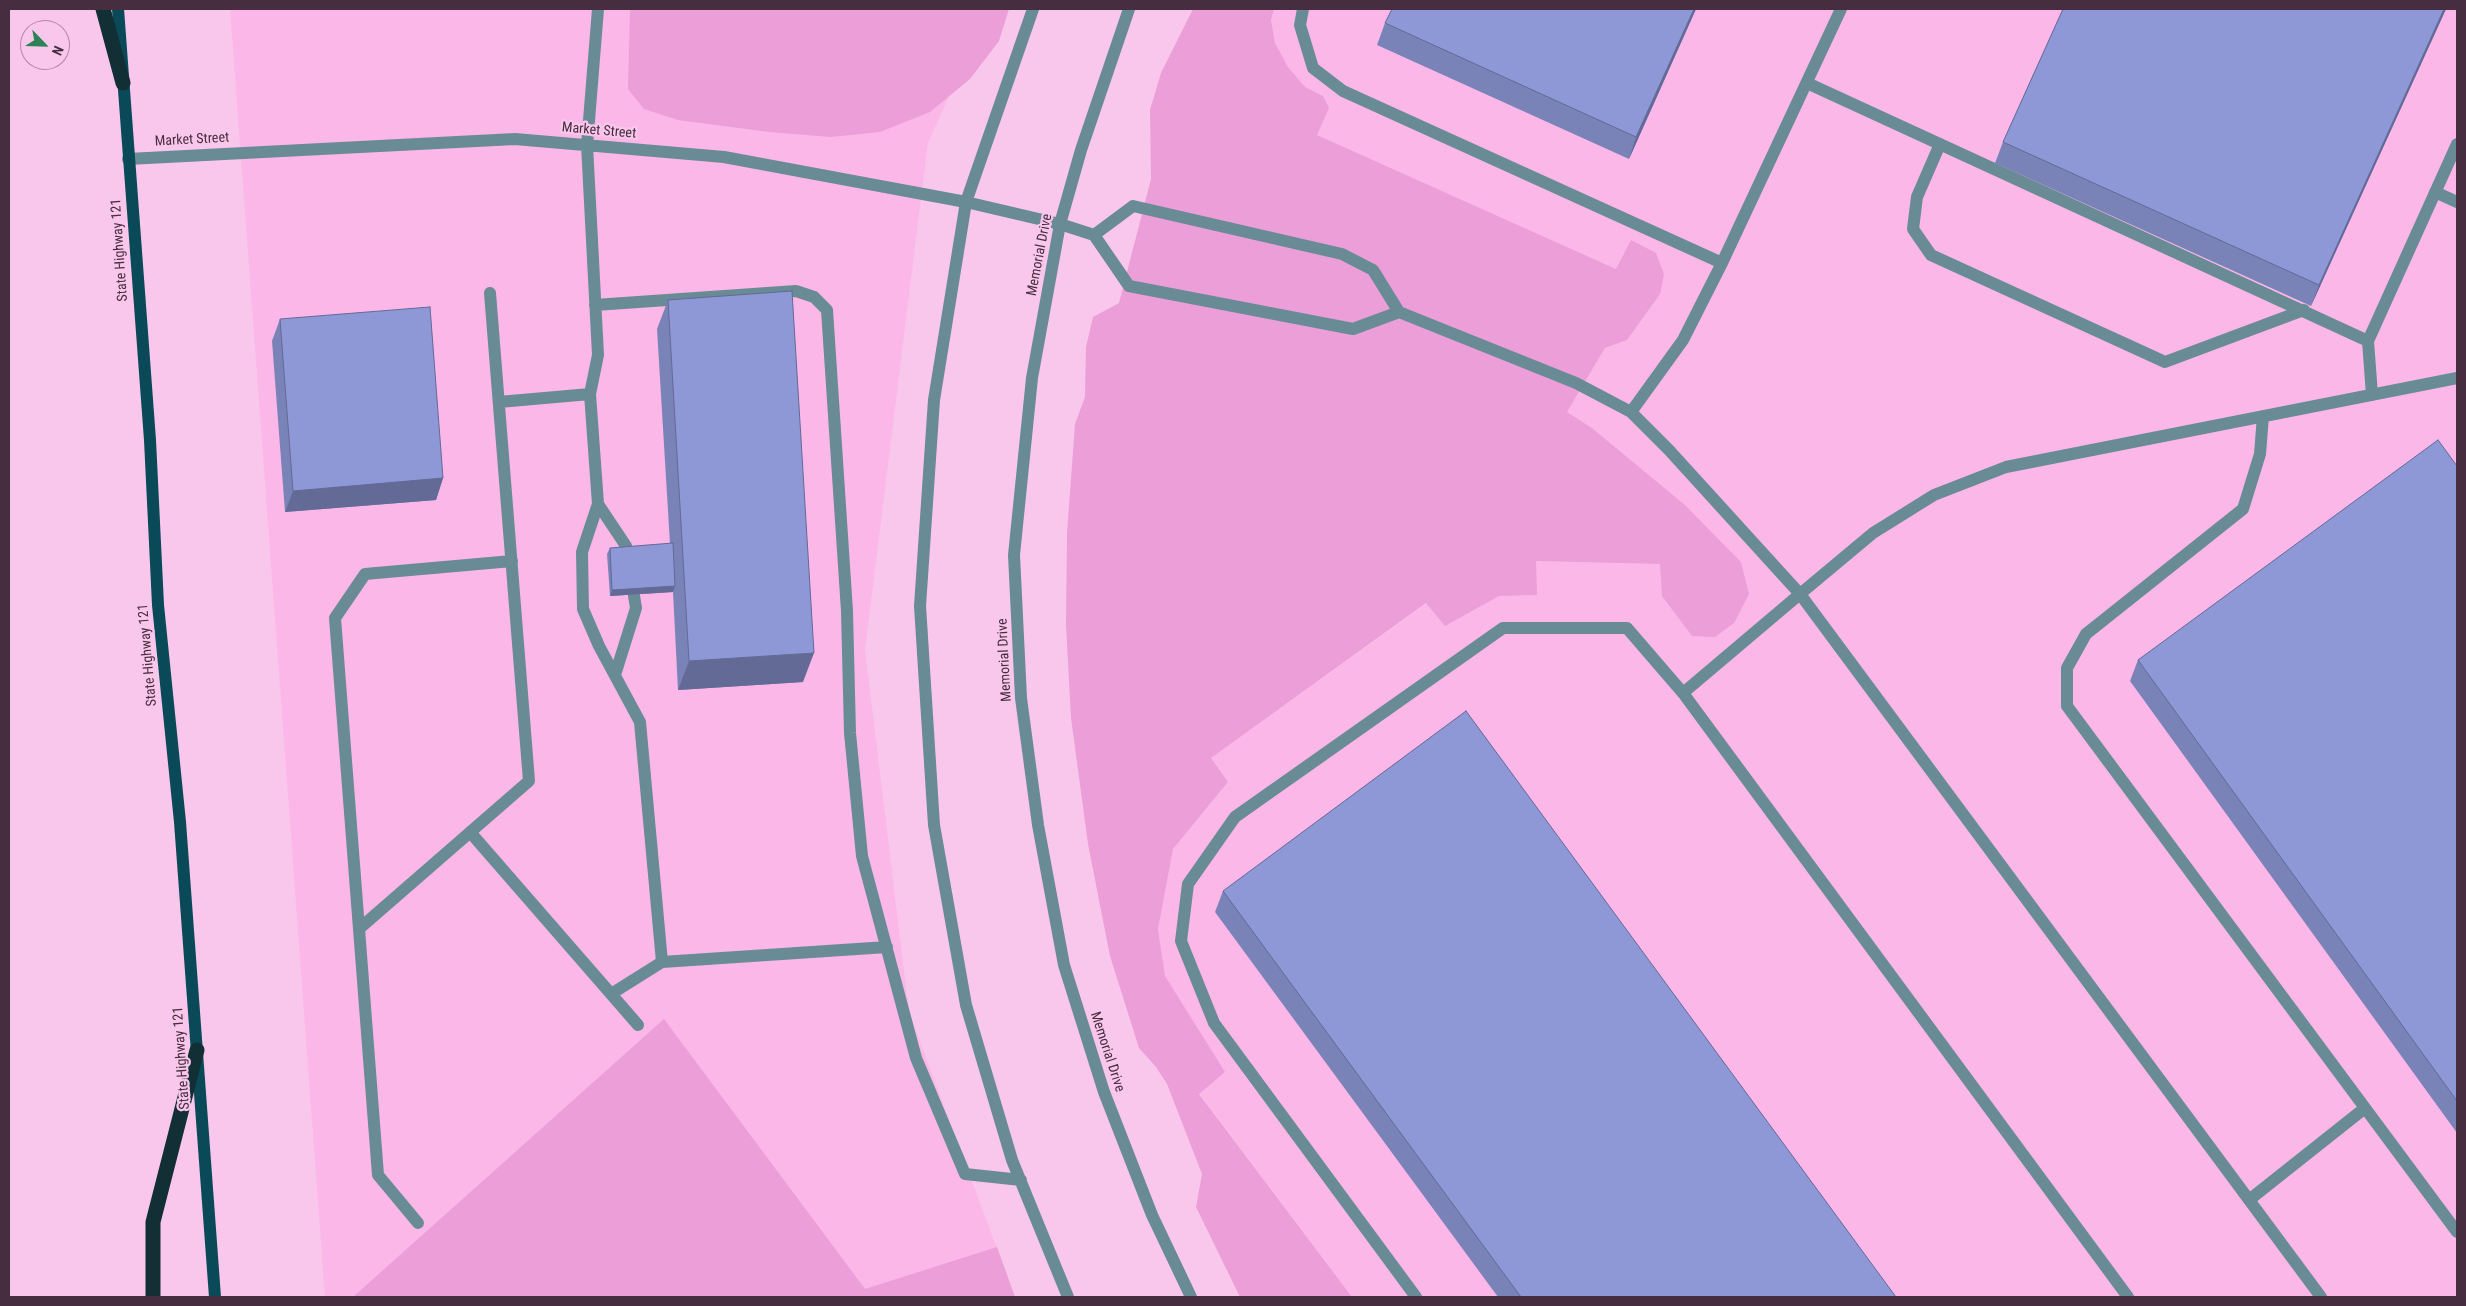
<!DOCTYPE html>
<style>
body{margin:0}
#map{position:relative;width:2466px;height:1306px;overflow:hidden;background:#f9c7eb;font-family:"Roboto Condensed",sans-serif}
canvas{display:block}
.frame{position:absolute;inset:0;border:10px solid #462d3f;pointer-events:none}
.north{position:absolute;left:20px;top:20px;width:50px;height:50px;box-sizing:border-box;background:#f9c7eb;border:1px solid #b189a6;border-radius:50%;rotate:114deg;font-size:14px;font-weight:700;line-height:20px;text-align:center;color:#462d3f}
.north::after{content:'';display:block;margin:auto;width:18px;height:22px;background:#2c8255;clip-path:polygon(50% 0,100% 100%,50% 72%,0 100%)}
</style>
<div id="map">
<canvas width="2466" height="1306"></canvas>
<div class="frame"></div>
<div class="north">N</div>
</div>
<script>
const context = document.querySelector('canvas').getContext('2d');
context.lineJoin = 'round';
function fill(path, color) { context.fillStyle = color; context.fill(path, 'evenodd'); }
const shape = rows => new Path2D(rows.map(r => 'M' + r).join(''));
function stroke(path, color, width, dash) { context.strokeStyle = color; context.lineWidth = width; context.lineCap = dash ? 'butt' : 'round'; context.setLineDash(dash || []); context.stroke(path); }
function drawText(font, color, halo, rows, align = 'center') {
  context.font = font + ' "Roboto Condensed",sans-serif'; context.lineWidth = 4.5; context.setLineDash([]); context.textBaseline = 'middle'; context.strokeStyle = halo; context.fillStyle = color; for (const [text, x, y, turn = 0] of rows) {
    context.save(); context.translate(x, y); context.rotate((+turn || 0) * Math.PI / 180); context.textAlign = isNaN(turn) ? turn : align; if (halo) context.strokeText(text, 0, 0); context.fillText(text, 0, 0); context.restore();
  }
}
fill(shape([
 [230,9,988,9,928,143,865,649,909,1012,1015,1297,325,1297],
 [1274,9,2457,9,2457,1297,1352,1297,1199,1093,1224,1072,1165,976,1158,929,1173,849,1228,782,1211,758,1427,603,1484,603,1499,596,1536,595,1536,561,1661,564,1741,562,1685,505,1592,428,1567,412,1605,348,1627,340,1616,269,1317,135,1323,96,1305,87,1288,67,1275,43,1271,20]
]), '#fcb7e9');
fill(shape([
 [630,9,1009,9,999,41,970,79,930,112,880,132,831,137,769,132,678,120,644,109,628,89],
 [1193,9,1274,9,1271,20,1275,43,1288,67,1305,87,1323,96,1329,108,1317,135,1616,269,1631,240,1656,253,1664,274,1660,294,1627,340,1605,348,1567,412,1592,428,1685,505,1741,562,1749,594,1734,623,1715,637,1692,636,1662,596,1660,564,1536,561,1537,595,1499,596,1445,626,1426,603,1211,758,1228,782,1173,849,1158,929,1165,976,1225,1072,1199,1094,1352,1297,1240,1297,1196,1207,1202,1174,1167,1084,1156,1067,1139,1048,1110,956,1088,844,1071,718,1066,625,1067,533,1075,424,1085,397,1086,347,1093,317,1119,303,1151,179,1150,110,1161,73],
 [664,1019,865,1289,997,1247,1015,1297,353,1297]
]), '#eb9ed7');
stroke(shape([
 [1033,9,966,202,934,400,920,606,934,825,966,1005,1012,1160,1068,1297],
 [1129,9,1081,150,1060,224,1032,378,1014,555,1021,698,1038,825,1064,965,1104,1092,1152,1215,1191,1297],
 [1303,9,1300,25,1313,68,1343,91,1722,263,1841,9],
 [1807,83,2368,341],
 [1940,144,1917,197,1913,229,1931,255,2165,362,2304,310],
 [128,159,515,139,724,157,966,202,1060,224,1094,235,1129,286,1353,329,1399,312],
 [2435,192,2457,202],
 [1094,235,1133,206,1342,254,1373,270,1399,312,1576,383,1631,412,1669,450,1800,594,1873,533,1934,495,2006,467,2457,378],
 [595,305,796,291,814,297,827,310,847,611,850,733,862,856,916,1058,965,1174,1021,1180],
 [590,394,598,504,582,552,583,609,599,646,640,722,662,962],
 [2372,395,2368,341,2457,144],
 [499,402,590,394,598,355,587,145,598,9],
 [1631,412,1683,340,1722,263],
 [2263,416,2260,454,2243,509,2086,634,2067,668,2067,706,2457,1232],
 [598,504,626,546,636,608,615,675],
 [1683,693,2128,1297],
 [470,832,638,1025],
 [360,928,529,781,490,293],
 [611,994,662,962,887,947],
 [2249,1200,2365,1108],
 [418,1223,378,1175,335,618,365,574,512,561],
 [1416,1297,1214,1023,1181,941,1188,884,1235,817,1503,628,1627,628,1683,693,1800,594,2321,1297]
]), '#688b95', 12);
stroke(shape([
 [118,9,150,440,158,605,180,822,215,1297]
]), '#0a4957', 12);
stroke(shape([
 [103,9,123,83],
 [153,1297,153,1222,197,1050]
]), '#122f36', 15);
fill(shape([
 [1696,9,1629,159,1377,45,1385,23],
 [2063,9,2446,9,2311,306,1995,163,2003,142],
 [668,300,803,682,678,690,673,592,610,596,607,554,610,548,670,544,657,329],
 [280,319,443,478,436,500,285,512,272,341],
 [2457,466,2457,1133,2130,681,2138,660],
 [1223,891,1896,1297,1498,1297,1215,912]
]), '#7a83b8');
fill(shape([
 [1694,9,1696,9,1629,159,1636,137],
 [2444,9,2446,9,2311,306,2319,285],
 [443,478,436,500,285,512,293,491],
 [675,586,673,592,610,596,612,590],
 [814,653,803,682,678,690,689,661]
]), '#636a96');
const building = shape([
 [1392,9,1694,9,1636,137,1385,23,1392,9],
 [2063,9,2444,9,2319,285,2003,142,2063,9],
 [792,291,814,653,689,661,668,300,792,291],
 [430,307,443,478,293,491,280,319,430,307],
 [2438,440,2457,466,2457,1101,2138,660,2438,440],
 [673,543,675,586,612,590,610,548,673,543],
 [1466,711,1896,1297,1521,1297,1223,891,1466,711]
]);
fill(building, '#8e98d6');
stroke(building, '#636a96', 1);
drawText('14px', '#462d3f', '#f9c7eb', [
 ["Market Street",599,131,5],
 ["Market Street",192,140,-3],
 ["State Highway 121",120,250,-94],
 ["Memorial Drive",1040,255,-79],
 ["State Highway 121",148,655,-95],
 ["Memorial Drive",1005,660,-93],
 ["Memorial Drive",1107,1052,72],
 ["State Highway 121",182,1058,-94]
]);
</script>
